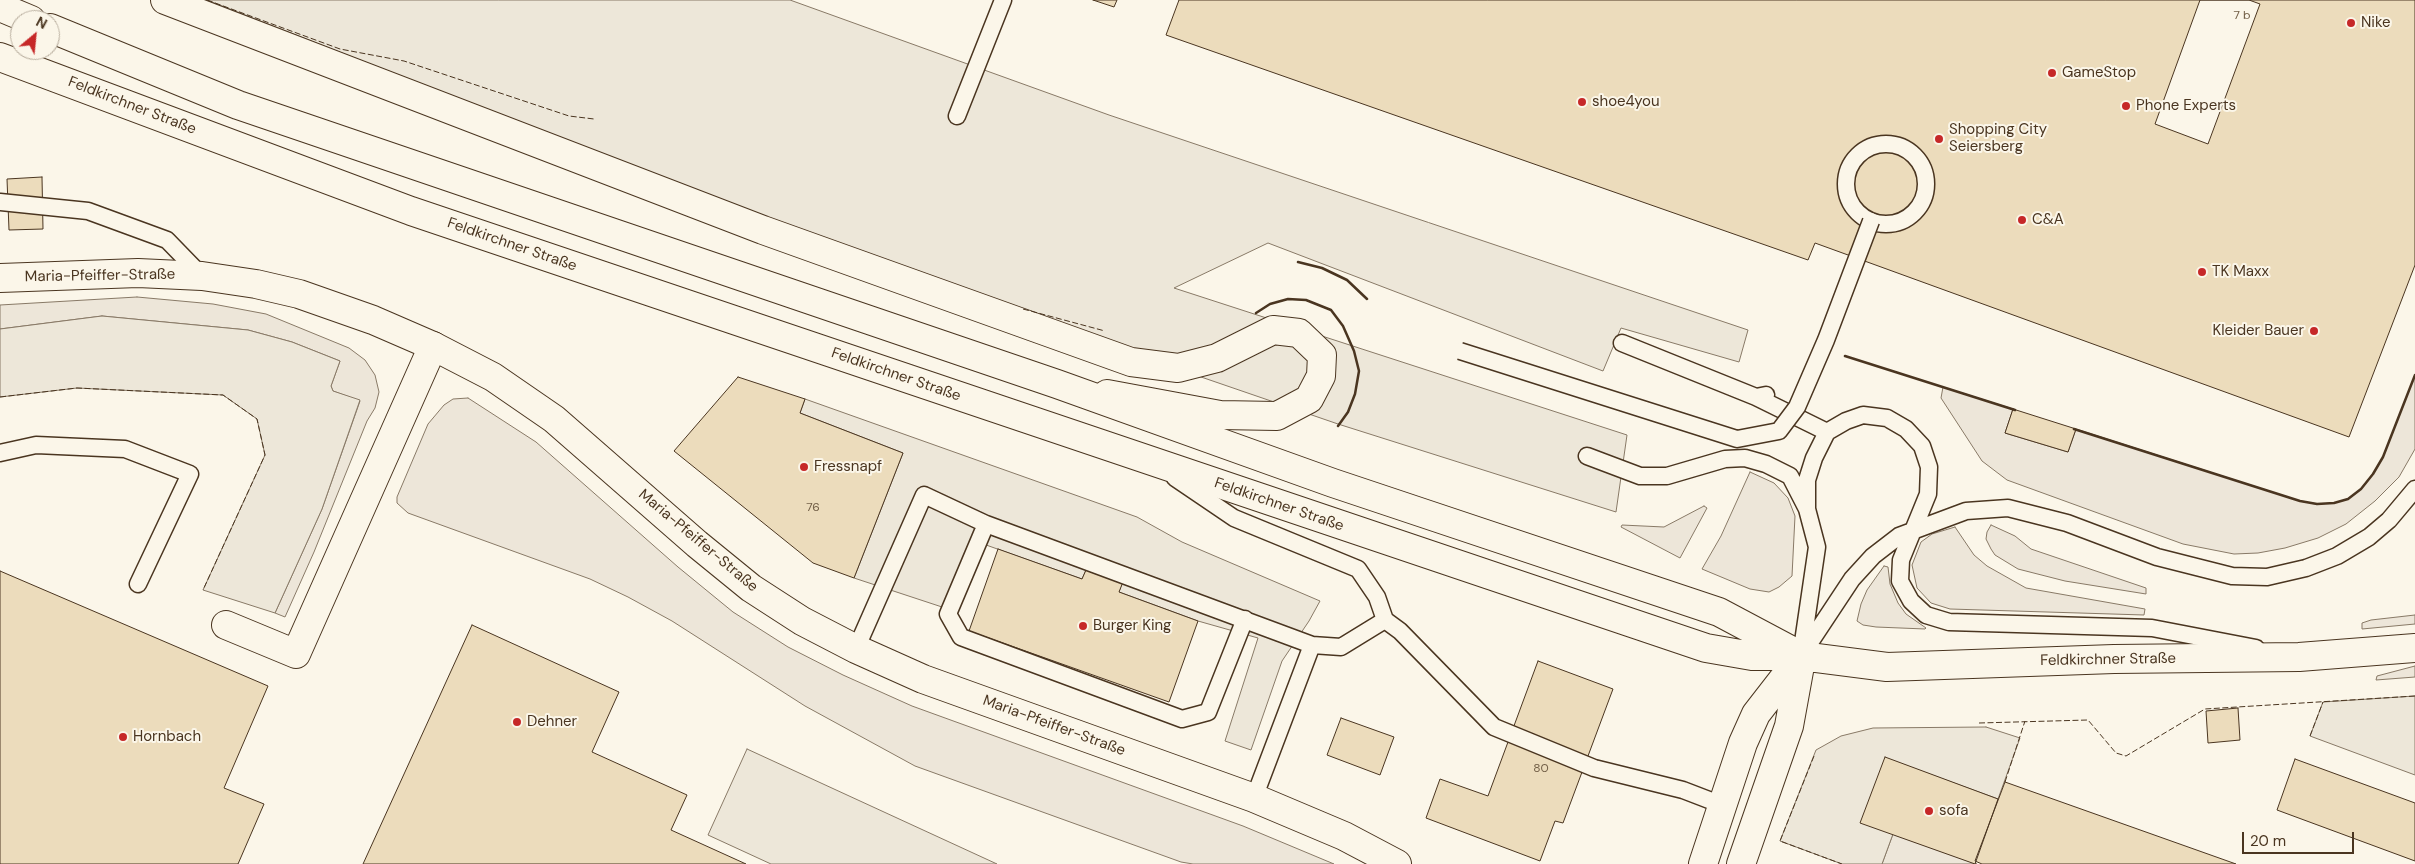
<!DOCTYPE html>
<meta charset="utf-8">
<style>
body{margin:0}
#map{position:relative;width:2415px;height:864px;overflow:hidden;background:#fbf6e9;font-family:"DM Sans",sans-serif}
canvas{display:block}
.north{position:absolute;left:10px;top:10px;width:50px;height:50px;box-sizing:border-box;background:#fbf6e9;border:1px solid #b4a999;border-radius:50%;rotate:28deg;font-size:14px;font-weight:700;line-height:20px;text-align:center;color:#4a3520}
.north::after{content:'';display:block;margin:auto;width:18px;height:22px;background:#c62828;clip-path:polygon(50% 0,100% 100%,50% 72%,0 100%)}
.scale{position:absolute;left:2242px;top:832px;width:112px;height:22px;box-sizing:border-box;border:2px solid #4a3520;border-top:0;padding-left:6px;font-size:15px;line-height:18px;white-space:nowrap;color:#4a3520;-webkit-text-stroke:4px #fbf6e9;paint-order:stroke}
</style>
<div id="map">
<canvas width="2415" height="864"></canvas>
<div class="north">N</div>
<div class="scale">20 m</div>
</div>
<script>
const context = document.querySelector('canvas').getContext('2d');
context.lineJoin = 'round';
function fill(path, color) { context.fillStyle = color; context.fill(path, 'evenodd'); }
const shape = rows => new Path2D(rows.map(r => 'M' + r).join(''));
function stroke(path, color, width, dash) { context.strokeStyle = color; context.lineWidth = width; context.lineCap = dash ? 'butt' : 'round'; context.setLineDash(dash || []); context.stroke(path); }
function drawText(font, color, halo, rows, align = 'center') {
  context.font = font + ' "DM Sans",sans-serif'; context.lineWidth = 4; context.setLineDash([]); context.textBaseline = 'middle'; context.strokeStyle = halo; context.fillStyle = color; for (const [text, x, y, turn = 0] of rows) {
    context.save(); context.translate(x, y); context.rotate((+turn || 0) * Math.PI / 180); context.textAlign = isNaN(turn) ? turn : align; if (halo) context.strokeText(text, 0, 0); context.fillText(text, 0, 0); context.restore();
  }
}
const green = shape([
 [137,297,213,304,266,314,349,348,365,360,375,375,379,392,375,408,367,421,314,552,285,617,275,613,322,509,360,401,333,391,331,386,340,361,292,342,248,330,102,316,0,329,0,305,137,297],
 [2415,375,2415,449,2399,477,2375,501,2346,524,2318,538,2285,548,2258,553,2234,554,2183,544,2007,480,1982,461,1941,398,1943,387,2013,409,2005,433,2068,452,2076,429,2300,501,2317,504,2334,503,2348,499,2361,489,2373,474,2383,457,2415,375],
 [468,398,536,442,678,567,733,612,788,647,843,675,912,706,1243,826,1334,864,1193,864,1181,862,915,766,805,706,672,621,628,597,590,579,408,513,397,503,397,497,428,424,444,405,453,399,468,398],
 [1750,472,1774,483,1788,498,1795,516,1792,576,1779,587,1769,592,1750,589,1702,569,1721,536,1750,472],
 [1704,506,1707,508,1680,558,1621,527,1622,525,1664,527,1704,506],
 [1991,525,2015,536,2031,549,2146,588,2146,594,2065,581,2018,569,1995,555,1991,549,1986,539,1987,532,1991,525],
 [1955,527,1974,555,1987,566,2026,588,2145,609,2144,615,1950,609,1931,603,1917,588,1912,565,1921,542,1932,534,1955,527],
 [1884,566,1888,567,1890,584,1898,603,1906,614,1926,628,1925,629,1876,627,1863,625,1857,621,1861,604,1867,590,1884,566],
 [2415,615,2415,624,2362,629,2362,623,2371,620,2415,615],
 [2415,666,2415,677,2376,680,2377,676,2415,666],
 [1893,834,1977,864,1882,864,1893,834]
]);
fill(green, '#ede6d9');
stroke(green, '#887966', 1);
const parking = shape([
 [207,0,790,0,1109,115,1748,330,1739,362,1621,328,1603,371,1268,243,1174,288,1627,435,1616,512,1338,424,1137,355,642,171,207,0],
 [102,316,248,330,292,342,340,361,331,386,333,391,360,400,322,509,275,613,203,590,265,455,257,419,223,395,77,388,0,397,0,329,102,316],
 [805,399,1137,517,1182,542,1320,601,1309,621,1282,661,1251,750,1225,741,1258,638,1198,621,1119,592,1122,583,1086,570,1082,579,972,540,942,607,854,578,903,453,800,413,805,399],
 [2415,696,2415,775,2310,736,2323,702,2415,696],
 [1986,727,2020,738,1998,799,1885,758,1893,834,1882,864,1842,864,1780,841,1816,750,1841,736,1873,728,1986,727],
 [747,749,997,864,771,864,708,835,747,749]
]);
fill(parking, '#ede7d9');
stroke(parking, '#887966', 1);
const building = shape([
 [1093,0,1117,0,1114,7,1093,0],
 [1179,0,2415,0,2415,265,2349,437,1815,243,1808,260,1166,35,1179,0],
 [2200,0,2249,0,2260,4,2208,144,2155,124,2200,0],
 [42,177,43,229,9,230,7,179,42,177],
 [738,377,805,399,800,413,903,453,854,578,813,563,674,451,738,377],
 [2013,409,2076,429,2068,452,2005,433,2013,409],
 [998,549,1082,579,1086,570,1123,582,1119,592,1198,621,1169,702,969,631,998,549],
 [0,571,268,686,224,788,264,804,238,864,0,864,0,571],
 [472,625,619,692,592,752,687,795,671,830,746,864,363,864,472,625],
 [1538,661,1613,689,1563,823,1555,821,1540,861,1426,818,1440,779,1488,796,1538,661],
 [2238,708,2240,740,2208,743,2206,711,2238,708],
 [1341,718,1394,737,1380,775,1327,755,1341,718],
 [1885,757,1998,799,1975,864,1860,823,1885,757],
 [2295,759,2415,803,2415,861,2277,810,2295,759],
 [2005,782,2236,864,1982,864,1975,861,2005,782]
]);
fill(building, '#ecdcbc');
stroke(building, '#4a3520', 1);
const lane = shape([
 [957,116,1003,0],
 '1846 184a40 40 0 1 1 80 0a40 40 0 1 1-80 0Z',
 [0,202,88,211,167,240,202,276],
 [1622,343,1756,397,1766,395],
 [1756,397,1827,432],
 [0,453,36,445,125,449,190,474,138,584],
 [1587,456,1640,476,1667,476,1725,459,1745,458,1766,464,1790,476,1807,509,1817,547,1802,649],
 [1175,478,1234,518,1358,569,1377,597,1385,620,1400,631,1494,727,1594,768,1683,790,1722,805],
 [1807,509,1807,480,1814,458,1827,432,1846,421,1863,415,1887,418,1906,429,1922,446,1929,467,1928,494,1901,560,1900,581,1911,601,1926,615,1949,622,2152,628,2256,648],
 [986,524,948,614,961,637,1182,719,1208,712,1245,619],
 [856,649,924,495,986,524,1312,645,1341,647,1385,620],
 [1801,656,1852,579,1873,556,1899,536,1966,511,2008,508,2067,523,2157,557,2232,576,2267,577,2306,568,2337,556,2369,537,2389,520,2415,489],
 [1254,798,1312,645]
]);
const street = shape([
 [165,0,763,230,1131,362,1178,368,1217,358,1273,330,1299,333,1322,355,1321,376,1309,399,1277,416,1220,415,1107,394],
 [226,625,296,654,433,346]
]);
const secondary = shape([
 [0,7,31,20],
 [50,28,238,105,1057,384,1333,483,1719,612,1798,654],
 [0,57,411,211,1706,648,1752,656,1801,656,1887,667,2114,659,2299,657,2415,648],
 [0,278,138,273,202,276,256,284,299,294,373,320,433,346,493,377,554,419,697,544,751,588,802,621,856,649,923,679,1254,798,1344,836,1397,864],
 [1703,864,1743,743,1756,714,1801,656],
 [1741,864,1789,726,1801,660]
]);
stroke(lane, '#4a3520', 19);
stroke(street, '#4a3520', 30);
stroke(secondary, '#4a3520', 30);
stroke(lane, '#fbf6e9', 16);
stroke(street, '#fbf6e9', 28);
stroke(secondary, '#fbf6e9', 28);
const laneBridge = shape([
 [1460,351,1737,439,1779,431,1797,407,1826,340,1871,221]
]);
stroke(laneBridge, '#4a3520', 19, []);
stroke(laneBridge, '#fbf6e9', 16);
stroke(shape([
 [207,0,340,49,404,61,569,116,594,119],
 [1023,309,1105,331],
 [0,397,77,388,223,395,257,419,265,455,203,590],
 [1979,723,2088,720,2116,753,2126,756,2205,709,2415,696],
 [2310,736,2323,702],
 [1814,756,1780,841,1842,864],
 [2005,782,2025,721]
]), '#4a3520', 1, [6, 2.5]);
stroke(shape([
 [1298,262,1322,268,1347,280,1367,299],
 [1256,313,1270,304,1288,299,1306,300,1331,310,1343,326,1354,351,1359,371,1355,394,1348,412,1338,426],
 [1845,356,2015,410],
 [2074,429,2300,501,2317,504,2334,503,2348,499,2361,489,2373,474,2383,457,2415,375]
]), '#4a3520', 2.5);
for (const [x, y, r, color] of [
 [2351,23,5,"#c62828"],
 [2052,73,5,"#c62828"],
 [1582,102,5,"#c62828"],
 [2126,106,5,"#c62828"],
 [1939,139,5,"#c62828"],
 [2022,220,5,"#c62828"],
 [2202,272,5,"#c62828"],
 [2314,331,5,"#c62828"],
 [804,467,5,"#c62828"],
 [1083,626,5,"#c62828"],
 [517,722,5,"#c62828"],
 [123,737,5,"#c62828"],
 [1929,811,5,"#c62828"]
]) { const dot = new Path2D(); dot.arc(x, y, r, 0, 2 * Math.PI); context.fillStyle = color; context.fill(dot); stroke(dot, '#fbf6e9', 2); }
drawText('12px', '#725f47', null, [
 ["7 b",2242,16],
 ["76",813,508],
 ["80",1541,769]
]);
drawText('15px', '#4a3520', '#fbf6e9', [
 ["Nike",2361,23],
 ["GameStop",2062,73],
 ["shoe4you",1592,102],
 ["Phone Experts",2136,106],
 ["Shopping City",1949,130],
 ["Seiersberg",1949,147],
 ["C&A",2032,220],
 ["TK Maxx",2212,272],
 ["Kleider Bauer",2304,331,"right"],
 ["Fressnapf",814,467],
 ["Burger King",1093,626],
 ["Dehner",527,722],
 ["Hornbach",133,737],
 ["sofa",1939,811]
], 'left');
drawText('15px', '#4a3520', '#fbf6e9', [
 ["Feldkirchner Straße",132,106,21],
 ["Feldkirchner Straße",512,245,19],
 ["Maria-Pfeiffer-Straße",100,276,-1],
 ["Feldkirchner Straße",896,375,19],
 ["Feldkirchner Straße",1279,505,19],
 ["Maria-Pfeiffer-Straße",698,541,40],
 ["Feldkirchner Straße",2108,660,-1],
 ["Maria-Pfeiffer-Straße",1054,726,20]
]);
</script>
